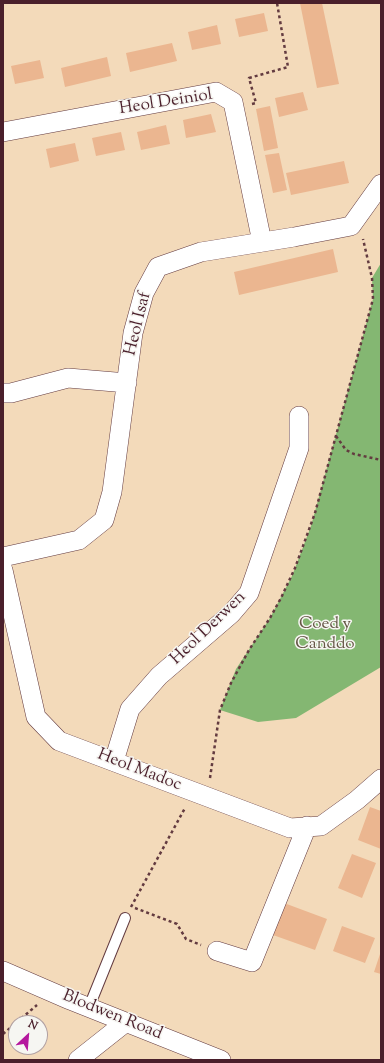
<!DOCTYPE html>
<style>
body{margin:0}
#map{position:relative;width:384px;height:1063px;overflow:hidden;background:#f3daba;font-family:"Sorts Mill Goudy",serif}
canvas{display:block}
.frame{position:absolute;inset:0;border:4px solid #4a1f2b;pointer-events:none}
.north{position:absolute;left:8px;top:1015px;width:40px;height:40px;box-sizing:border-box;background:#f6f6f2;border:1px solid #b1a0a2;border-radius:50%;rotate:26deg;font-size:11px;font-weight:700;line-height:16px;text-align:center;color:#4a1f2b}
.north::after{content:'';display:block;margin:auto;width:14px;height:18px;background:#b5179e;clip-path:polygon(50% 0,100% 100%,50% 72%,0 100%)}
</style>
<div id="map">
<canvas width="384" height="1063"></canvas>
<div class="frame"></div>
<div class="north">N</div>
</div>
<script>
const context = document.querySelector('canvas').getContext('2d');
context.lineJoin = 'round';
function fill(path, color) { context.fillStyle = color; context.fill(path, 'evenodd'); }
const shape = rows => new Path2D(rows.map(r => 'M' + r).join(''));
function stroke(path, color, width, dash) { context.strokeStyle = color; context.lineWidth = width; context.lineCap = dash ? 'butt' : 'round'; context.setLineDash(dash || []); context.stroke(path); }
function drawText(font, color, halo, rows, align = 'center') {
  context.font = font + ' "Sorts Mill Goudy",serif'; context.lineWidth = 3; context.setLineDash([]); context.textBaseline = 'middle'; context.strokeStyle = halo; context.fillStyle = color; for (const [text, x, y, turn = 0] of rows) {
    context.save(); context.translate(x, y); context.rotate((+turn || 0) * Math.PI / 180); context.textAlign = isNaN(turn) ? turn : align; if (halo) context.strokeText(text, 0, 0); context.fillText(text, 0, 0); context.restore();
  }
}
fill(shape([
 [381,263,381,667,296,718,258,722,220,710,236,669,270,618,292,576,311,526,373,299,372,278]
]), '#84b772');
fill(shape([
 [300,3,322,3,339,84,317,88],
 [264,13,268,31,239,37,235,19],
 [217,25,221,44,192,50,188,32],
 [172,43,177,61,130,72,126,53],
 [107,57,111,76,65,87,61,68],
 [40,60,44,78,15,84,11,66],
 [303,92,308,110,279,117,275,98],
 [270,106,278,148,264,151,256,109],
 [211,114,216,132,186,138,183,120],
 [166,125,170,144,141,150,137,132],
 [121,132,125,150,96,156,92,138],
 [75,143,79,161,50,168,46,149],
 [279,153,287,190,273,193,265,155],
 [344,161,349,183,291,195,286,173],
 [333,249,338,272,239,295,234,272],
 [370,807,381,811,381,849,358,840],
 [352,854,376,863,362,898,338,888],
 [284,903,327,919,315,950,273,935],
 [342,926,375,938,365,963,333,951],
 [381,951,381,974,374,972]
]), '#ebb690');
const service = shape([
 [89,1007,125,918]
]);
const minor = shape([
 [3,132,216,92,233,102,262,242],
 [3,393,11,393,68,378,127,383],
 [3,557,79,540,104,520,112,492,133,333,144,293,158,267,201,252,294,237,351,226,381,184],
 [3,570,36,717,59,741,290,828,321,826,357,800,381,779],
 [114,761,130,709,159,676,231,614,249,593,299,448,299,416],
 [217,951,252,962,307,826],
 [3,971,70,1000,221,1060],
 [78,1060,126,1022]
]);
stroke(service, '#633b40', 12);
stroke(minor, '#633b40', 20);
stroke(shape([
 [252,104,256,103,249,78,288,67,277,3],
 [336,436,346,450,354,454,381,460],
 [210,778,220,710,231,683,249,650,270,618,281,598,295,568,315,513,373,299,372,278,363,239],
 [131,907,185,808],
 [135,908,177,924,186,939,201,945],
 [3,1034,37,1005]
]), '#633b40', 2.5, [3, 3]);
stroke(service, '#fff', 10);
stroke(minor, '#fff', 19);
drawText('17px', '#4a1f2b', '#f6f6f2', [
 ["Heol Deiniol",166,103,-9],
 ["Heol Isaf",139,324,-76],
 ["Heol Derwen",209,629,-44],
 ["Heol Madoc",139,771,21],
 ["Blodwen Road",112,1016,22]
]);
drawText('17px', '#655646', '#f6f6f2', [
 ["Coed y",325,625],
 ["Canddo",325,645]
]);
</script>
